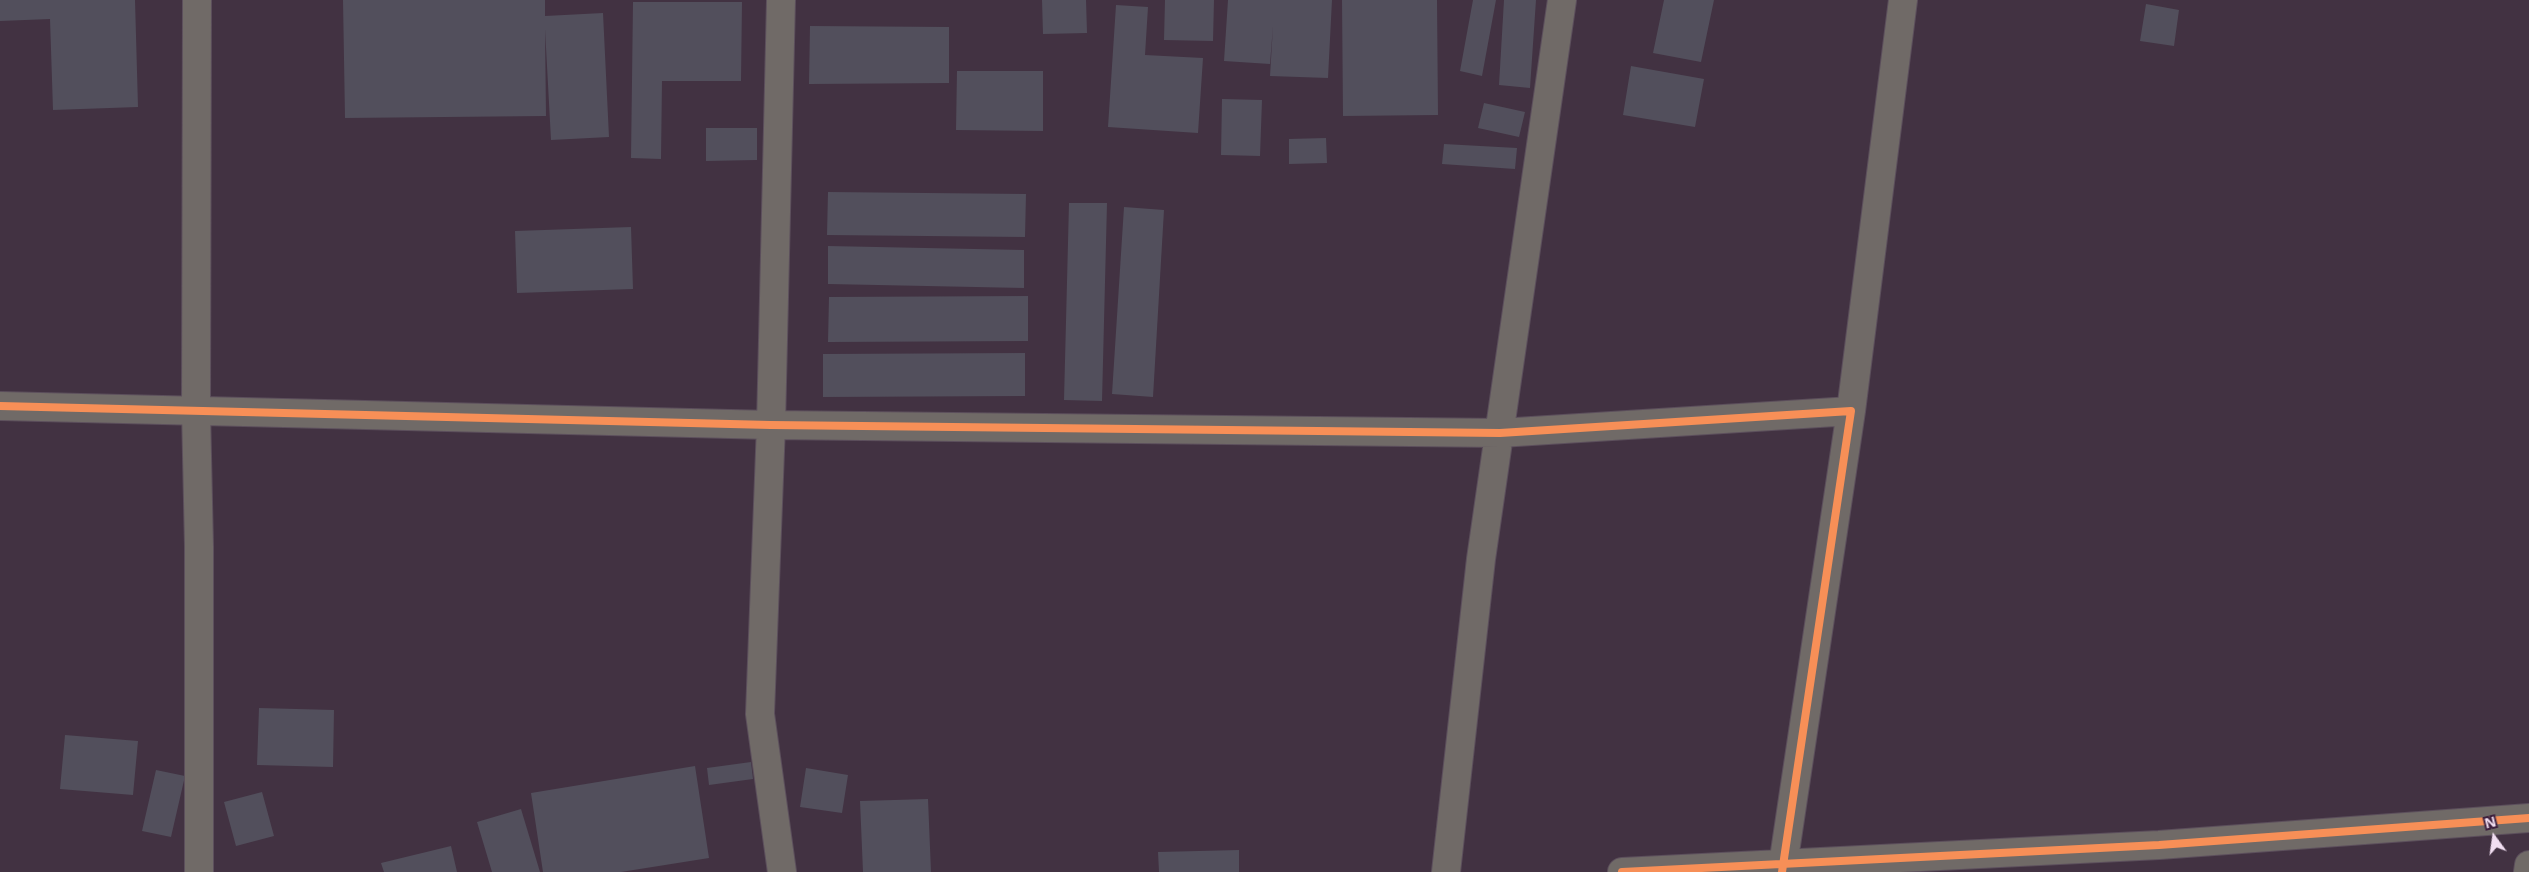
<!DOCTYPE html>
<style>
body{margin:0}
#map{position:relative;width:2529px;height:872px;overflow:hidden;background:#423242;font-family:"Open Sans",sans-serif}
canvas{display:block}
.north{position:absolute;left:2469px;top:812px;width:50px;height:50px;-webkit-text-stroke:4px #3d213e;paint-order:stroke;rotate:346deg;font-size:14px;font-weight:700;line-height:20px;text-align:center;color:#f1def1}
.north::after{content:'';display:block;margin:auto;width:18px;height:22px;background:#f1def1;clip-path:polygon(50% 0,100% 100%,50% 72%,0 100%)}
</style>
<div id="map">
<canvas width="2529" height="872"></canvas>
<div class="north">N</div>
</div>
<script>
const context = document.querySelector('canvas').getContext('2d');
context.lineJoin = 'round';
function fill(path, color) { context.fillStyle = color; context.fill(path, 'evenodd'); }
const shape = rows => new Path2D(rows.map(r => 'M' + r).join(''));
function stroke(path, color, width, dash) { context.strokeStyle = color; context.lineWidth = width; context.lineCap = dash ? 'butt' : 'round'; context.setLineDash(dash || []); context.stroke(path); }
fill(shape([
 [0,0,135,0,138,107,53,110,50,19,0,21],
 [343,0,545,0,545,16,603,13,609,137,551,140,545,29,546,116,345,118],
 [1042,0,1086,0,1087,33,1043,34],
 [1165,0,1214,0,1213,41,1164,40],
 [1228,0,1332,0,1328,78,1270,76,1273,26,1270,64,1224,61],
 [1342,0,1437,0,1438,115,1343,116],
 [1473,0,1496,0,1482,76,1460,71],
 [1504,0,1536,0,1530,88,1499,85],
 [1664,0,1714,0,1701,62,1653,53],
 [633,2,742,2,741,81,662,81,661,159,631,158],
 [2146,4,2179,10,2174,46,2140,41],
 [1116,5,1148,7,1145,55,1203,58,1198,133,1108,127],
 [810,26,949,27,949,83,809,84],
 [1631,66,1704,79,1695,127,1623,115],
 [957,71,1043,71,1043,131,956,130],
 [1222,99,1262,100,1260,156,1221,155],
 [1484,103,1525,112,1519,137,1478,128],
 [706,128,757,128,757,160,706,161],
 [1326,138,1327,163,1289,164,1289,139],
 [1444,144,1517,148,1515,169,1442,164],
 [828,192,1026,194,1025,237,827,235],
 [1069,203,1107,203,1102,401,1064,400],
 [1124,207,1164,210,1153,397,1112,394],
 [631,227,633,289,517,293,515,231],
 [828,246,1024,250,1024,288,828,284],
 [1028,296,1028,341,828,342,829,297],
 [1025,353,1025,396,823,397,823,354],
 [259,708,334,710,333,767,257,765],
 [65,735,138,741,133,795,60,789],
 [751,762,753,779,709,785,707,768],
 [695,766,709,858,621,872,543,872,531,793],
 [806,768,848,775,842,813,800,807],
 [156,770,185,776,171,837,142,831],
 [262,792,274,836,236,846,224,802],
 [928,799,931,872,863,872,860,801],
 [521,809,540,872,492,872,477,822],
 [451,846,457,872,384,872,381,863],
 [1239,850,1239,872,1159,872,1158,852]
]), '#524f5c');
const minor = shape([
 [197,0,196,410,199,547,199,872],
 [781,0,771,425,760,714,782,872],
 [0,406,771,425,1500,433,1851,411,1782,872],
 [1851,411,1903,0],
 [1446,872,1481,559,1562,0],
 [1622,872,2159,845,2529,818],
 [2528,872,2529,865]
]);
stroke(minor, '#5c4f5c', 30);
stroke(minor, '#706a67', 28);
stroke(shape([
 [0,406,771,425,1500,433,1851,411,1782,872],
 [1622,872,2159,845,2529,818]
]), '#f78f57', 8);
</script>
